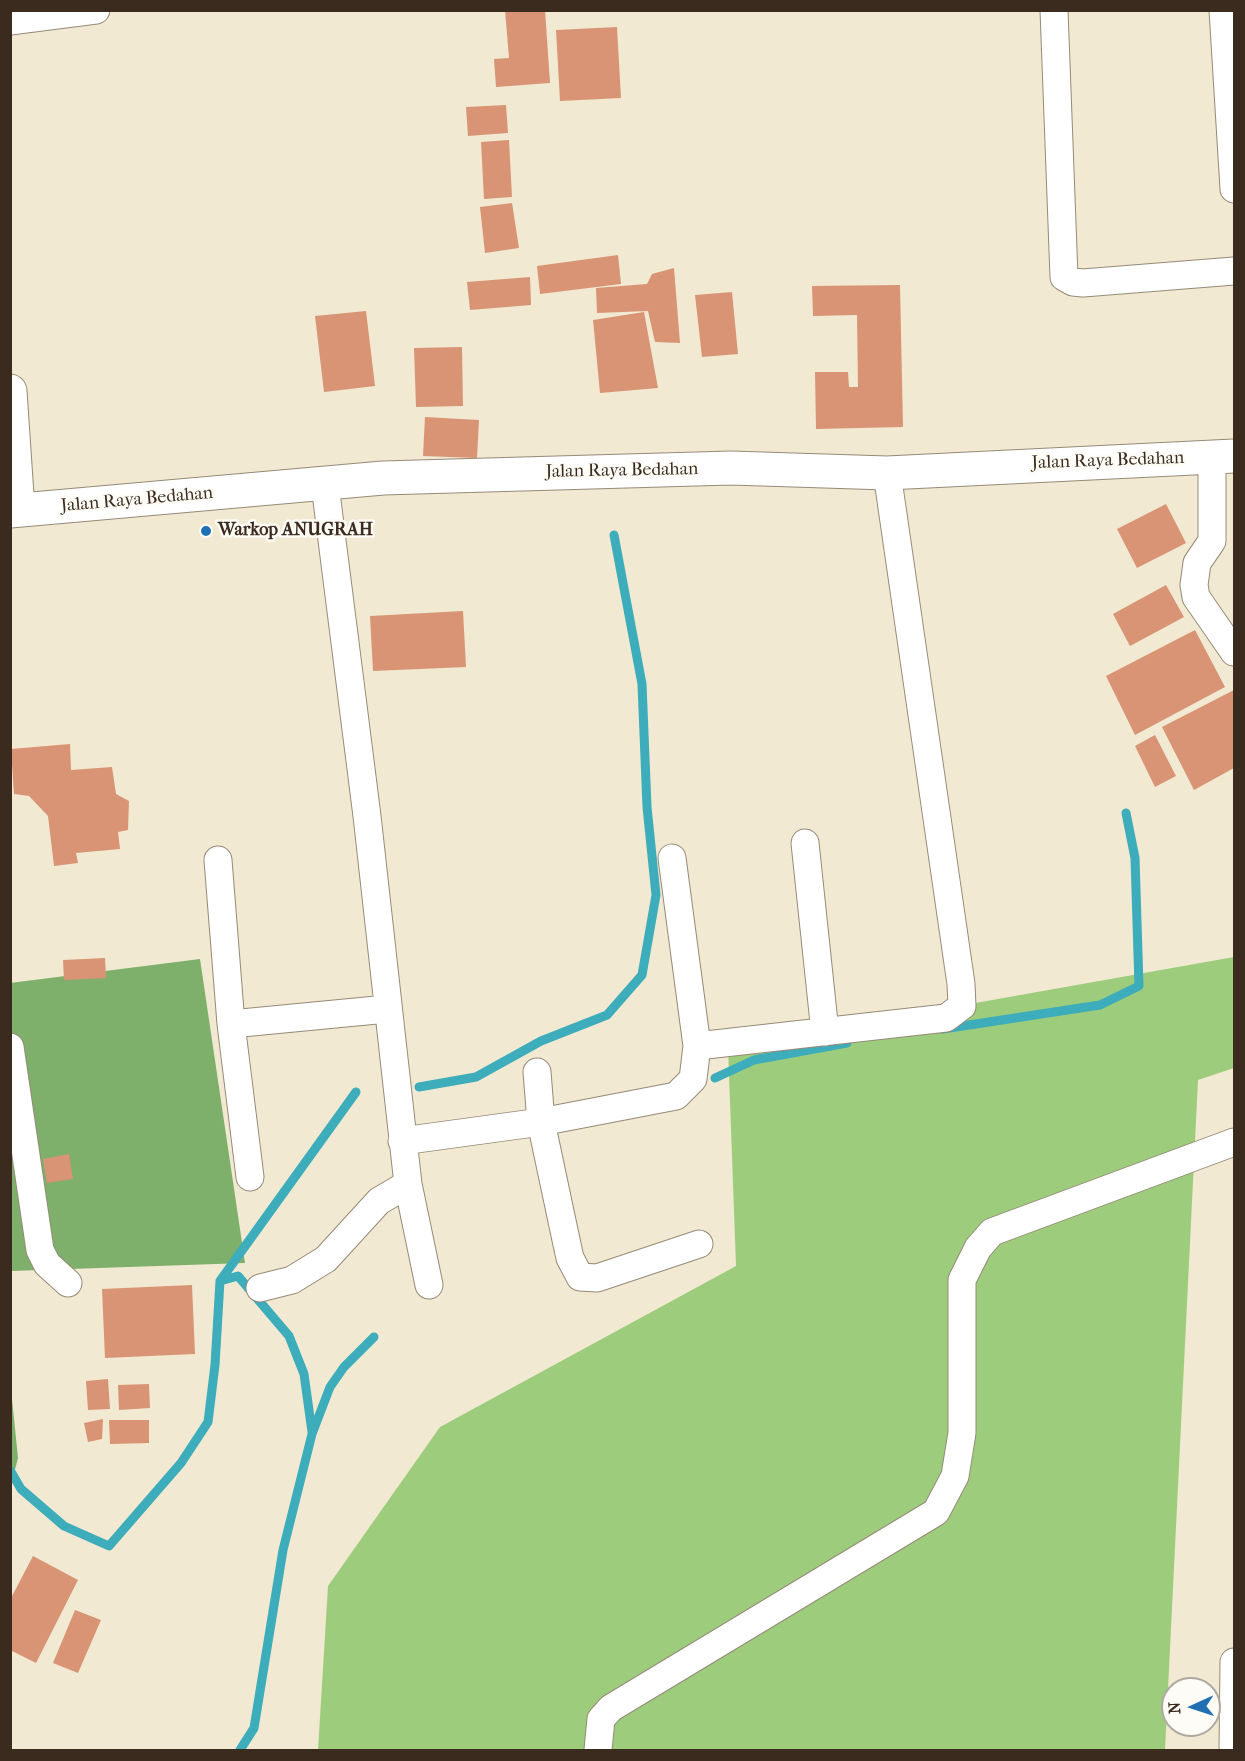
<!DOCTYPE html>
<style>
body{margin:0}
#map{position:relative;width:1245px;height:1761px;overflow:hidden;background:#f1e9d1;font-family:"IM FELL French Canon",serif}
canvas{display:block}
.frame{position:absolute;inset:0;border:12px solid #3b2a1e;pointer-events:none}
.north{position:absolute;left:1161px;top:1677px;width:60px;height:60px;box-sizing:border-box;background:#fdfcf7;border:2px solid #afa8a0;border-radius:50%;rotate:267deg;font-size:16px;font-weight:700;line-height:24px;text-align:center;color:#3b2a1e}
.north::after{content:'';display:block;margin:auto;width:21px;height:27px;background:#1f6fb2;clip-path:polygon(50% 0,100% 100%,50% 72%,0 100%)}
</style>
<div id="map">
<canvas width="1245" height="1761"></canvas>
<div class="frame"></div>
<div class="north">N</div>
</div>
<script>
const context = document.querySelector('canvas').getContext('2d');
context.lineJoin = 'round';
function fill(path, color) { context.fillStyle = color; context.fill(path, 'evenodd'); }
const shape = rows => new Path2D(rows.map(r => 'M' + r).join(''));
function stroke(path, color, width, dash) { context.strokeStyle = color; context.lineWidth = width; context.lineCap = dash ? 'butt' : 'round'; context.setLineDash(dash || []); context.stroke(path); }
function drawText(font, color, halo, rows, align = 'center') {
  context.font = font + ' "IM FELL French Canon",serif'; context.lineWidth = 5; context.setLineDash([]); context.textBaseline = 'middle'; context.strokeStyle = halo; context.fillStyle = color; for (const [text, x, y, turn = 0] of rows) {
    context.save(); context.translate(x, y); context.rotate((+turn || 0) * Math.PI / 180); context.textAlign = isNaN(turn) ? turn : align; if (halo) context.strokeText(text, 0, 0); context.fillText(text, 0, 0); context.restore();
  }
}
fill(shape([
 [1234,957,1234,1068,1198,1080,1165,1750,318,1750,328,1586,440,1427,736,1266,728,1047]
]), '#9dcd7c');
fill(shape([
 [200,959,245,1263,11,1271,10,983],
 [11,1389,18,1458,11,1485,10,1485]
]), '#7eb06c');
stroke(shape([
 [943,1029,1100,1005,1139,986,1135,858,1126,813],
 [715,1078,754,1060,847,1043],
 [419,1087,476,1077,541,1041,607,1015,642,975,656,895,647,807,642,684,614,535],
 [220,1281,238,1276,289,1336,304,1374,312,1432],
 [10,1470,21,1489,64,1526,109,1546,181,1463,208,1422,215,1365,220,1281,356,1092],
 [240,1750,254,1728,283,1550,312,1434,330,1387,344,1367,374,1337]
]), '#3dacbb', 9);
fill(shape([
 [505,10,545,10,550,83,496,87,494,59,509,58],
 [617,27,621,98,560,101,556,30],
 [506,105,508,133,468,136,466,107],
 [509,140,512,197,484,199,481,142],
 [512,203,519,248,485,253,480,207],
 [618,255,621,284,540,294,537,266],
 [674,268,680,343,655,342,648,311,597,313,596,288,647,284,652,274],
 [530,277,531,305,470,310,467,282],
 [900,285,903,427,816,429,815,372,848,372,849,387,858,387,857,315,813,316,812,286],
 [732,292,738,354,702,357,695,295],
 [366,311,375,386,324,392,315,316],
 [644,312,658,388,600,393,593,320],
 [462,347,463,406,416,407,414,348],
 [425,417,479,420,477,458,423,456],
 [1166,504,1186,543,1137,568,1117,529],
 [1166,585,1184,617,1130,646,1113,614],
 [463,611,466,667,373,671,370,616],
 [1195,630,1225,687,1135,735,1106,676],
 [1234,690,1234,768,1194,790,1162,727],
 [1155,735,1176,776,1155,787,1135,746],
 [70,744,71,770,112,767,116,794,129,801,128,830,118,832,120,849,76,853,78,863,54,866,48,816,29,796,14,794,11,749],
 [105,958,106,978,64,980,63,960],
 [69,1154,73,1179,47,1183,43,1159],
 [192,1285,195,1354,105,1358,102,1289],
 [108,1379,110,1409,88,1410,86,1381],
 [149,1384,150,1408,119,1410,118,1385],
 [103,1419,102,1439,88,1442,84,1423],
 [109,1420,149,1420,149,1443,110,1444],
 [33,1556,78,1580,36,1663,10,1650,10,1600],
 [75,1610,101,1620,78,1673,53,1663]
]), '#d89475');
const street = shape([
 [1054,10,1064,277,1073,282,1083,283,1234,271],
 [1223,10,1234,189],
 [10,21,96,10],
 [1212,458,1212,541,1197,563,1194,585,1196,597,1234,652],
 [325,485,367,816,408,1184,429,1285],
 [805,843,825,1032],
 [218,860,231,1024,250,1177],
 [231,1024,387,1009],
 [697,1046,946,1018,962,1006,961,984,887,473],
 [10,1047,40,1250,47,1264,68,1283],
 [537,1072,541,1122,565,1235,570,1258,580,1277,597,1278,699,1244],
 [402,1141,541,1122,676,1096,693,1079,697,1046,672,858],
 [260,1288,292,1280,326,1259,379,1201,408,1184],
 [598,1750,601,1719,611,1708,936,1512,955,1476,962,1433,962,1280,978,1248,992,1232,1234,1142],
 [1233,1750,1234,1662]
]);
const secondary = shape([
 [10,391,18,510],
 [10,511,383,478,731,468,887,473,1234,456]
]);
stroke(street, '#968a78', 29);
stroke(secondary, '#968a78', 35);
stroke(street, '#fff', 27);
stroke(secondary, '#fff', 33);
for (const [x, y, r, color] of [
 [206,531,6,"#1f6fb2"]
]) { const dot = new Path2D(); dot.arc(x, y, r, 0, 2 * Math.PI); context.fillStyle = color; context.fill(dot); stroke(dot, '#fdfcf7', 2); }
drawText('18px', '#3b2a1e', '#fdfcf7', [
 ["Jalan Raya Bedahan",1108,461,-2],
 ["Jalan Raya Bedahan",622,471,-1],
 ["Jalan Raya Bedahan",137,500,-5]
]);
drawText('bold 18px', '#3b2a1e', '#fdfcf7', [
 ["Warkop ANUGRAH",218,531]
], 'left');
</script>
